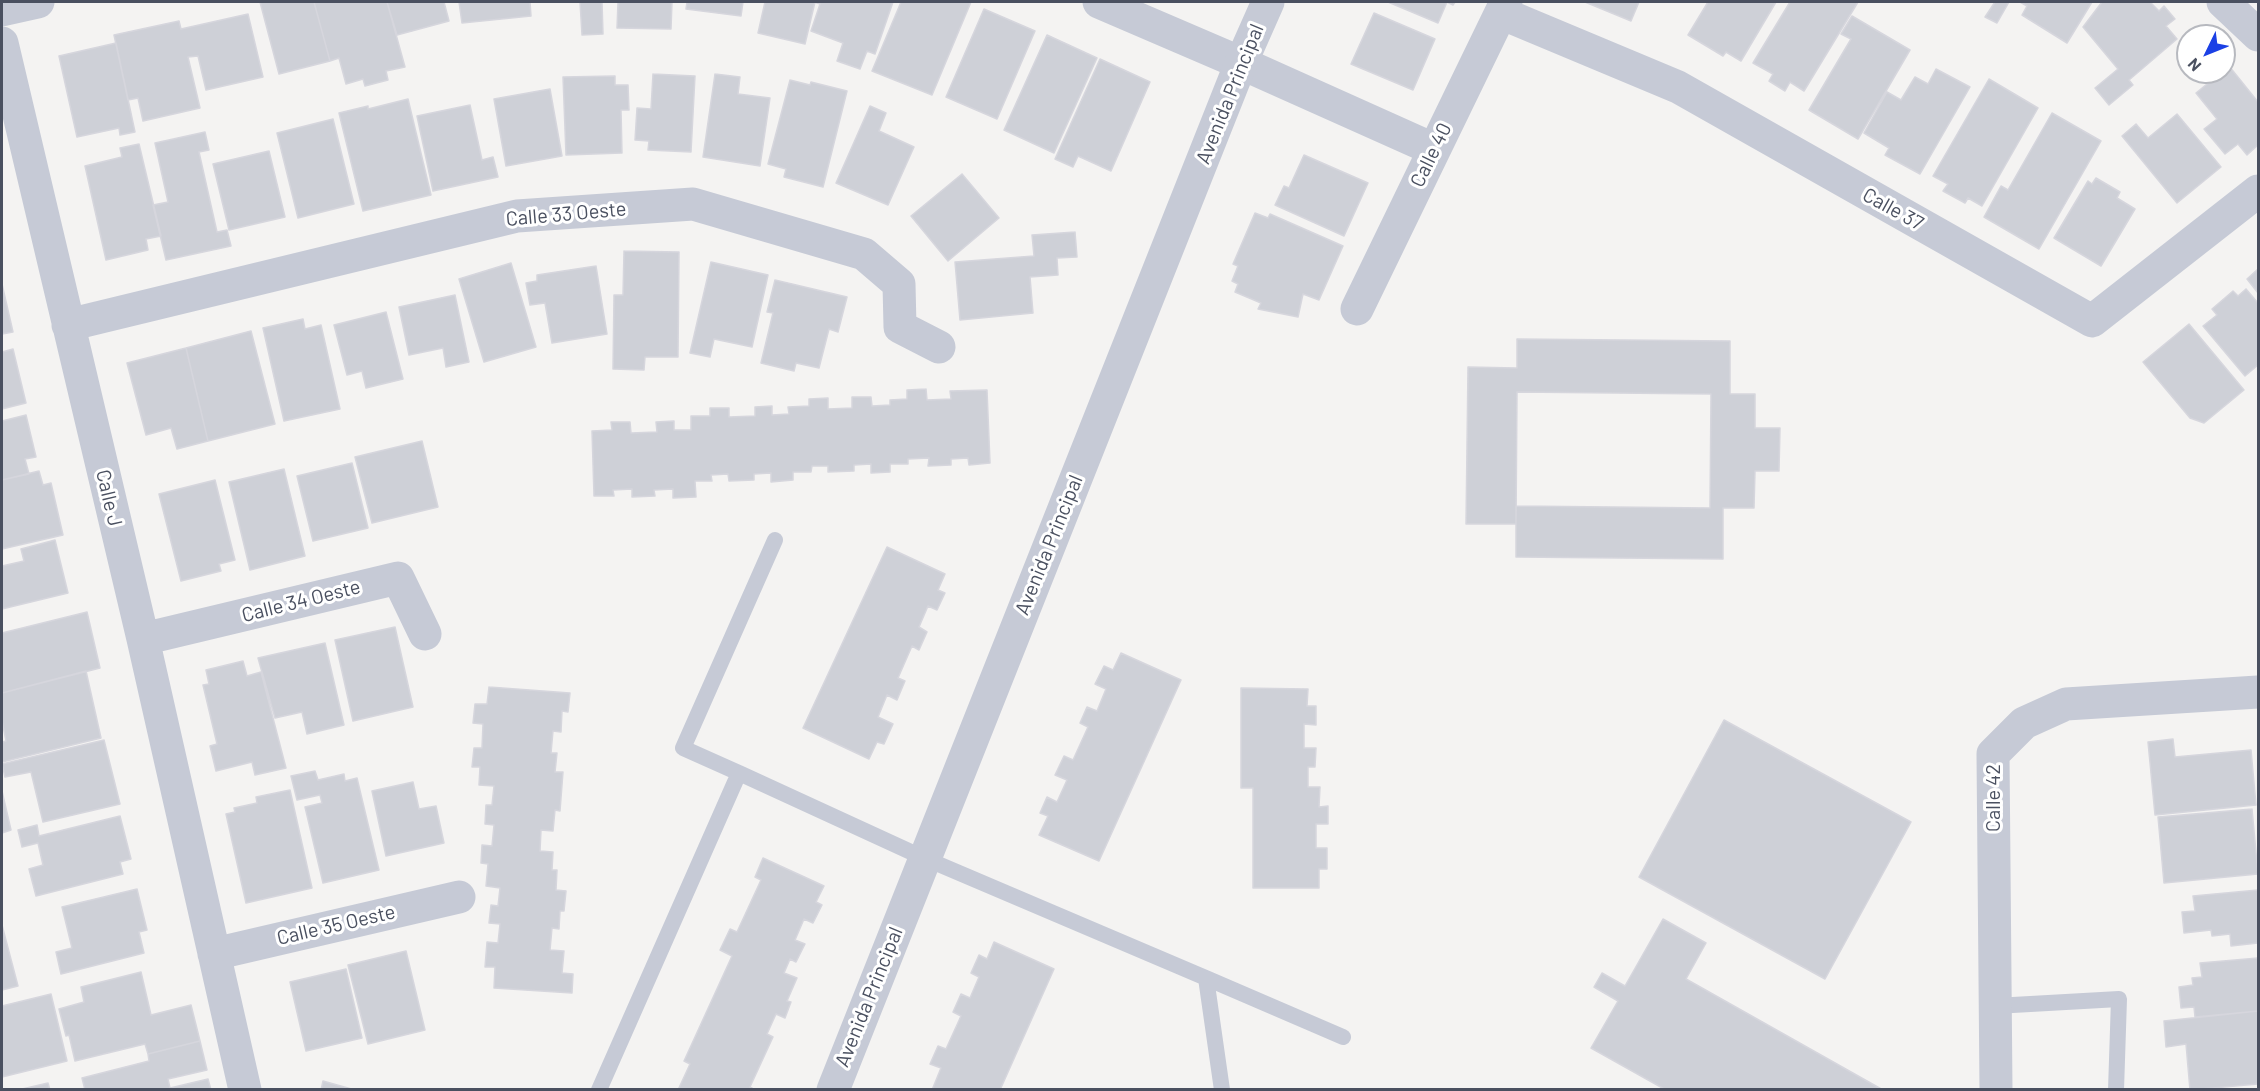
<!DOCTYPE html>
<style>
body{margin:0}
#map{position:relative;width:2260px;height:1091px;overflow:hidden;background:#f4f3f2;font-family:Barlow,sans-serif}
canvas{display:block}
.frame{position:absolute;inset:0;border:3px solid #4a5060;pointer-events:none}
.north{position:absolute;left:2176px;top:24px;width:60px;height:60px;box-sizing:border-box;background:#fff;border:2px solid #b7b9bf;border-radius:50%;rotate:227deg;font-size:16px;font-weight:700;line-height:24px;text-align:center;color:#4a5060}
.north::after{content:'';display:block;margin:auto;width:21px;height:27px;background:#1b40e5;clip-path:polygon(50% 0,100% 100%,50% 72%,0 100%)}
</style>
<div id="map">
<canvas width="2260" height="1091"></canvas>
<div class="frame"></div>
<div class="north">N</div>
</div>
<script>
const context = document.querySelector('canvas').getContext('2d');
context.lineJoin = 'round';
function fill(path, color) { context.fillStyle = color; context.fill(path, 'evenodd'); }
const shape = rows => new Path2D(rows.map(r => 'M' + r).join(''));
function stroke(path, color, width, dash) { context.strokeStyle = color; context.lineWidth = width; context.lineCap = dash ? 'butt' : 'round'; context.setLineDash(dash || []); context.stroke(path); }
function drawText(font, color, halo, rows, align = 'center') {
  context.font = font + ' Barlow,sans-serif'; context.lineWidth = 6; context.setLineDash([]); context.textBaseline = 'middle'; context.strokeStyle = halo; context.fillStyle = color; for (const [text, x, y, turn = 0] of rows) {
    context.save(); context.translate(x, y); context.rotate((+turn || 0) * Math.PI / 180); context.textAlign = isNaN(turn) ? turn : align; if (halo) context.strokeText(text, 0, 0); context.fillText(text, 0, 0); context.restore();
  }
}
const building = shape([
 [260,2,314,2,330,61,279,74,260,2],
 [314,2,387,2,405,67,386,71,388,80,365,86,363,79,346,84,339,58,330,61,314,2],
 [387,2,444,2,449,21,397,35,387,2],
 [459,2,530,2,531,16,462,23,459,2],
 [580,2,602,2,603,34,582,35,580,2],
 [618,2,672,2,671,29,617,28,618,2],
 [687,2,743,2,741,16,686,9,687,2],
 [765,2,815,2,805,44,758,33,765,2],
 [814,2,893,2,875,54,867,51,860,69,837,61,843,43,811,31,820,4,814,2],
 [901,2,971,2,932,95,872,71,901,2],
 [1388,2,1455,2,1453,5,1447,2,1438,23,1388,2],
 [1585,2,1639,2,1631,21,1585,2],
 [1708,2,1776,2,1741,61,1726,52,1723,56,1688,35,1708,2],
 [1790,2,1858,2,1804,91,1790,82,1785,91,1769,81,1773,74,1753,63,1790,2],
 [1995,2,2009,2,1997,23,1985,17,1995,2],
 [2020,2,2092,2,2067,43,2022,15,2027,6,2020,2],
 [2102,2,2150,2,2159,11,2164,6,2175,19,2166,26,2177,39,2129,80,2133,85,2109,105,2095,88,2118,69,2083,27,2102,2],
 [984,9,1035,31,997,119,946,97,984,9],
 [1374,13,1435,39,1413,90,1351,64,1374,13],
 [248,14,263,77,206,90,198,56,188,57,200,108,143,121,138,98,128,100,114,35,179,21,181,29,248,14],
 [1852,16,1910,50,1858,139,1809,110,1851,39,1841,34,1852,16],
 [1047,35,1097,58,1054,153,1004,130,1047,35],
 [116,43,135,132,120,135,119,128,77,137,59,56,116,43],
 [1100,59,1150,82,1111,171,1078,156,1073,167,1055,159,1100,59],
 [2229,66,2258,102,2258,145,2247,155,2238,144,2225,154,2204,129,2217,119,2196,93,2229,66],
 [1936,69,1970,87,1920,174,1885,155,1889,148,1864,133,1887,92,1901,100,1915,77,1928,84,1936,69],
 [653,74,695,76,691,152,648,150,649,141,635,140,637,108,651,109,653,74],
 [715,74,740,77,738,94,770,98,760,166,703,157,715,74],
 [615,76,615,85,628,85,629,110,621,110,622,153,566,155,563,77,615,76],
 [1989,79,2038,108,1982,206,1968,198,1965,203,1943,191,1948,184,1933,176,1989,79],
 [790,80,810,85,811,82,847,91,823,187,784,177,786,169,768,164,790,80],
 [550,89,562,156,506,166,494,99,550,89],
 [408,99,431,195,363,211,339,113,368,106,368,109,408,99],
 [470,105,482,160,493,157,498,177,433,191,417,116,470,105],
 [870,106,886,113,879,131,914,147,888,205,836,183,870,106],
 [2052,113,2101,141,2039,249,1984,217,2001,186,2008,190,2052,113],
 [2177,114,2221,167,2177,203,2122,136,2136,124,2148,138,2177,114],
 [333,119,354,204,298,218,277,133,333,119],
 [205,132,209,150,199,152,217,232,227,230,231,246,166,260,153,205,168,202,155,143,205,132],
 [139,144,161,236,146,239,148,250,106,260,85,166,122,157,120,148,139,144],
 [269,151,285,217,229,230,213,164,269,151],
 [1304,155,1368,183,1344,236,1275,205,1284,186,1289,188,1304,155],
 [962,174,999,218,948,261,911,216,962,174],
 [2096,178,2120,192,2117,198,2135,209,2101,266,2054,238,2088,181,2092,184,2096,178],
 [1255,213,1268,218,1270,214,1343,246,1319,300,1303,294,1298,317,1258,309,1261,303,1235,292,1238,284,1232,281,1238,266,1233,264,1255,213],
 [1075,232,1077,257,1057,258,1058,275,1030,277,1033,313,960,320,955,262,1034,256,1032,235,1075,232],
 [624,251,679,252,678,357,645,357,644,370,613,369,614,295,623,295,624,251],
 [711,262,768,275,752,347,714,339,710,357,690,353,711,262],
 [511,263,536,347,484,362,459,279,511,263],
 [596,266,607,334,552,343,545,303,530,305,526,283,537,281,537,275,596,266],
 [2258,269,2258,293,2247,279,2258,269],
 [775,280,847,297,838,332,829,329,819,368,796,363,794,371,761,363,773,313,767,312,775,280],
 [2,284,13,332,2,334,2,284],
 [2246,289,2258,303,2258,365,2245,376,2203,326,2217,315,2212,309,2233,291,2238,296,2246,289],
 [455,295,469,362,446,367,443,348,409,355,399,307,455,295],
 [386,312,403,379,366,388,362,371,347,375,334,325,386,312],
 [303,319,305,329,321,325,340,409,284,421,263,328,303,319],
 [2189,324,2244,390,2204,423,2190,418,2143,362,2189,324],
 [251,331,275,424,208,441,186,348,251,331],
 [1517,339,1730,341,1730,394,1755,394,1755,428,1780,428,1779,471,1755,471,1754,508,1723,508,1723,559,1516,557,1516,506,1710,508,1711,394,1517,392,1516,524,1466,524,1468,367,1517,368,1517,339],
 [186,348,208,441,177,449,171,428,146,435,127,363,186,348],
 [13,349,26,403,2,409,2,352,13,349],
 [926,389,927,400,951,399,950,391,987,390,990,463,969,465,968,458,951,459,951,465,928,466,929,458,908,459,908,464,890,464,890,472,871,473,871,464,854,465,854,471,828,472,828,466,812,466,811,472,793,472,793,480,771,482,771,473,754,474,754,480,729,481,728,474,711,475,712,481,695,481,696,497,673,498,673,489,654,490,655,496,632,497,632,489,613,490,614,496,594,496,592,431,612,430,611,422,630,422,631,433,657,432,656,422,674,421,674,430,691,430,691,416,710,416,710,408,729,408,729,417,755,416,755,407,772,406,772,415,789,414,788,407,809,406,809,399,828,398,828,409,852,408,852,397,871,397,872,406,890,405,890,400,907,399,907,390,926,389],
 [26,415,36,457,25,459,29,474,2,480,2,421,26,415],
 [422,441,438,507,372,523,355,457,422,441],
 [352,463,368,528,313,541,297,476,352,463],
 [284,469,305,556,250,570,229,482,284,469],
 [39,471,43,485,51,483,63,535,2,549,2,480,39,471],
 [215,480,235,560,219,564,221,571,181,581,159,494,215,480],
 [55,540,68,593,2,609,2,566,24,561,21,549,55,540],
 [887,547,945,574,938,590,945,593,937,610,928,606,919,627,927,632,919,650,912,646,898,678,905,681,897,700,887,695,878,717,893,724,884,744,877,742,869,759,803,728,887,547],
 [87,612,100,668,2,693,2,633,87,612],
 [395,627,413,707,353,721,335,640,395,627],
 [325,643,344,725,307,734,302,712,275,718,258,658,325,643],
 [1121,653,1181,680,1099,861,1039,835,1048,816,1040,813,1047,797,1057,802,1067,780,1055,775,1064,756,1073,760,1088,727,1080,723,1087,707,1097,711,1106,689,1095,684,1104,666,1113,670,1121,653],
 [243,661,247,676,261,672,286,768,255,775,252,762,216,771,210,746,217,744,203,685,209,684,206,670,243,661],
 [86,671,101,738,2,762,2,742,6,741,2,721,2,693,86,671],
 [489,687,570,693,568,712,562,711,561,732,553,731,551,753,557,753,555,772,563,772,560,811,555,810,553,831,541,830,540,851,553,852,552,870,557,870,556,890,566,891,564,911,560,911,559,929,552,928,550,950,564,951,562,973,573,974,572,993,494,988,495,967,485,967,487,942,498,943,500,924,489,923,491,905,498,906,500,888,486,886,488,864,481,863,482,845,492,846,494,825,485,824,486,805,492,805,494,786,479,785,480,767,472,767,474,748,482,748,483,724,473,723,475,704,487,704,489,687],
 [1241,688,1308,689,1307,706,1316,706,1316,725,1304,724,1304,748,1316,748,1315,767,1308,767,1308,787,1320,787,1319,807,1328,806,1328,824,1316,824,1316,848,1327,848,1327,869,1319,869,1319,888,1253,888,1253,788,1241,788,1241,688],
 [1724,720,1911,822,1825,979,1639,877,1724,720],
 [2173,739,2175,757,2251,750,2256,805,2155,815,2148,742,2173,739],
 [104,740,120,804,43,822,31,772,5,777,2,764,104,740],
 [315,771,318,780,344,774,345,781,357,778,379,870,323,883,305,807,322,803,320,795,297,800,291,776,315,771],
 [413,782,419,809,436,806,444,843,386,856,372,791,413,782],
 [290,790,312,888,246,903,226,814,235,812,234,808,257,803,256,797,290,790],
 [2,791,11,830,2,833,2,791],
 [2252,809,2258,874,2164,883,2158,817,2252,809],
 [120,816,131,859,120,862,123,874,36,896,29,869,43,865,38,843,22,847,18,830,37,825,39,836,120,816],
 [763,858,824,886,816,902,822,905,813,923,804,919,795,940,805,944,796,962,790,959,784,973,797,978,787,1001,791,1002,785,1018,776,1014,767,1034,773,1037,750,1087,755,1090,678,1090,690,1064,684,1061,732,956,720,950,730,929,737,932,761,880,755,877,763,858],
 [137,889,147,930,139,932,144,953,61,974,56,952,72,948,62,907,137,889],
 [2258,890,2258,943,2231,946,2230,934,2212,936,2211,930,2184,933,2182,912,2195,911,2193,896,2258,890],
 [1663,919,1706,943,1686,979,1883,1090,1666,1090,1591,1048,1618,1001,1594,987,1602,973,1625,986,1663,919],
 [2,925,18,986,2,990,2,925],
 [994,942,1054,969,1000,1090,932,1090,941,1068,930,1064,938,1046,946,1049,961,1016,953,1012,961,994,970,998,979,977,971,973,979,955,987,959,994,942],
 [406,951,425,1030,368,1044,348,965,406,951],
 [2258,958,2258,1011,2195,1017,2194,1007,2181,1008,2179,987,2193,985,2192,978,2202,977,2200,963,2258,958],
 [346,969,362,1038,306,1051,290,982,346,969],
 [141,972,151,1015,191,1005,200,1041,148,1054,145,1044,75,1061,69,1035,66,1036,59,1009,84,1002,81,987,141,972],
 [51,994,67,1061,2,1077,2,1006,51,994],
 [2258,1011,2258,1084,2190,1090,2186,1044,2166,1047,2164,1021,2258,1011],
 [200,1041,207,1070,168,1079,170,1088,208,1079,211,1090,85,1090,82,1078,149,1061,148,1054,200,1041],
 [323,1081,355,1090,321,1090,323,1081],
 [48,1083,50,1090,18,1090,48,1083]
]);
fill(building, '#ced0d7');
stroke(building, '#d6d6dd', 1.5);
stroke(shape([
 [739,773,924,858,1206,978,1222,1090],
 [1206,978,1343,1037],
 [1995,1006,2119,999,2116,1090],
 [599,1090,739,773,683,748,775,540]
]), '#c6cad6', 16);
stroke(shape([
 [1099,2,1241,63,1433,149],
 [2223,2,2258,35],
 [2,10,38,2],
 [1501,13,1678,87,2092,321,2258,191],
 [2,43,143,639,245,1090],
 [1357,309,1506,2],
 [68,325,517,216,693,204,864,254,899,284,900,327,939,347],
 [143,639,398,578,425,634],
 [214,954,459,897],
 [1996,1090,1993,754,2024,723,2066,704,2258,692]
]), '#c6cad6', 33);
stroke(shape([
 [833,1090,1241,63,1268,2]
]), '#c6cad6', 33);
drawText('20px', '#4a5060', '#fff', [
 ["Avenida Principal",1230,94,-68],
 ["Calle 40",1431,155,-64],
 ["Calle 37",1893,209,29],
 ["Calle 33 Oeste",566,214,-5],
 ["Calle J",109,498,77],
 ["Avenida Principal",1049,545,-68],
 ["Calle 34 Oeste",301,601,-14],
 ["Calle 42",1993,798,-90],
 ["Calle 35 Oeste",336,925,-13],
 ["Avenida Principal",869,997,-68]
]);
</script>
